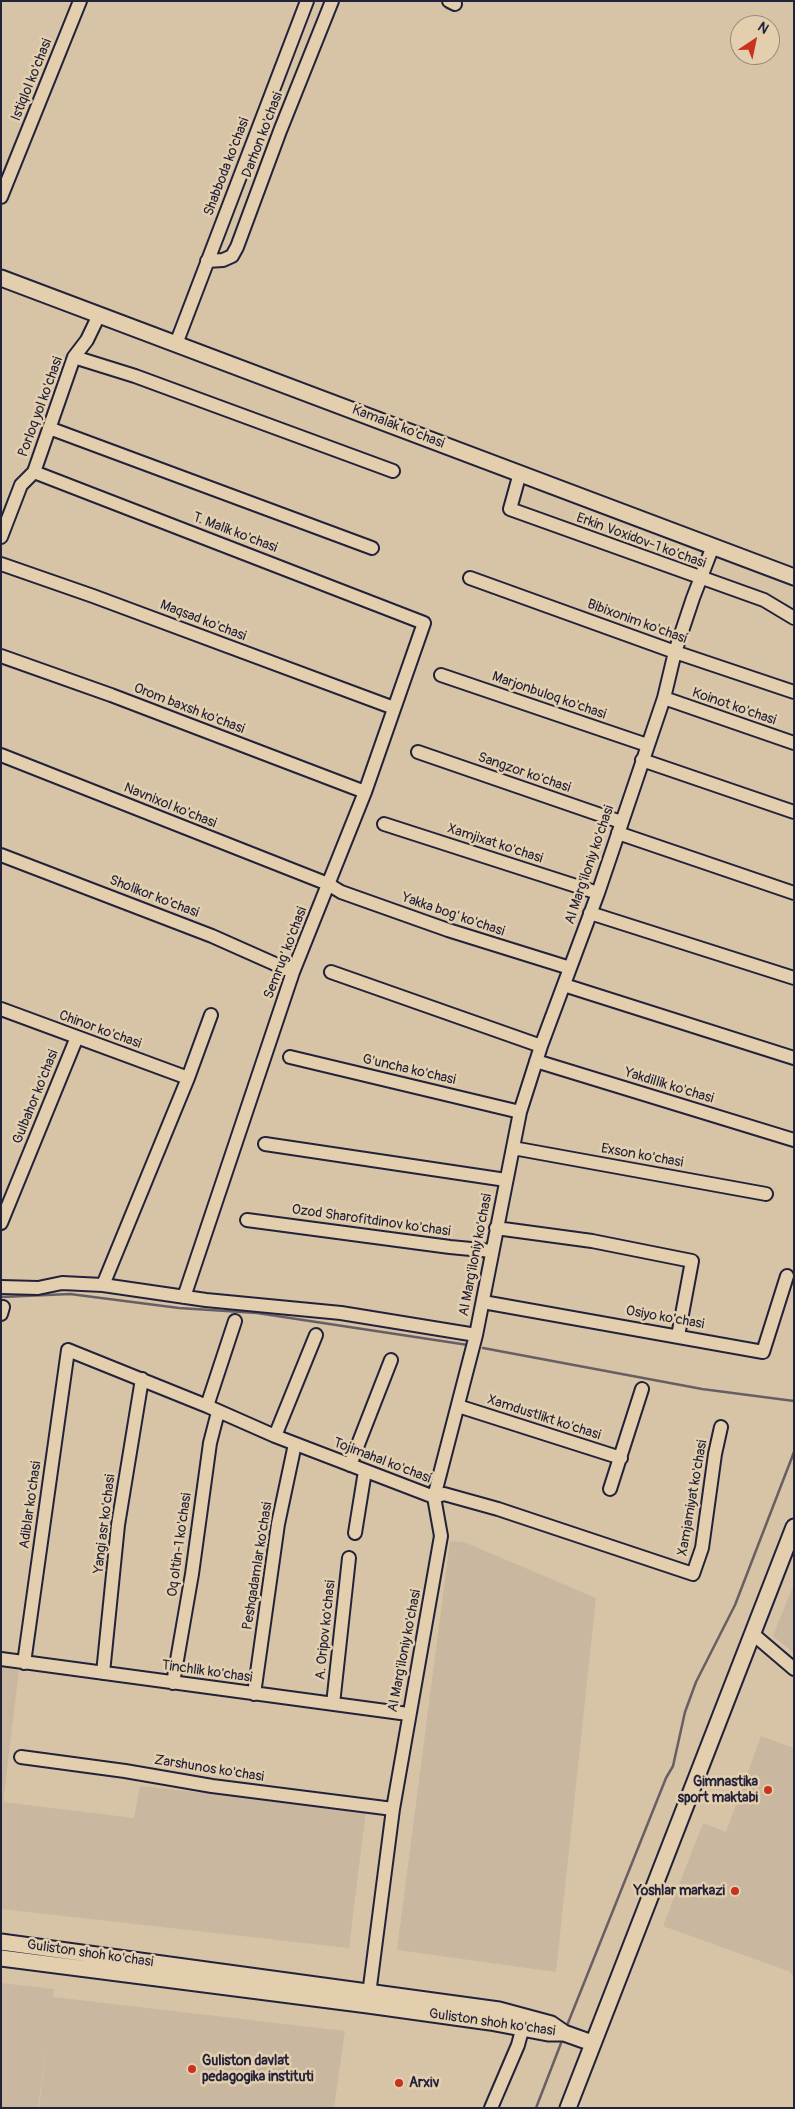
<!DOCTYPE html>
<style>
body{margin:0}
#map{position:relative;width:795px;height:2109px;overflow:hidden;background:#d7c4a7;font-family:Pangolin,sans-serif}
canvas{display:block}
.frame{position:absolute;inset:0;border:2px solid #22223b;pointer-events:none}
.north{position:absolute;left:730px;top:15px;width:50px;height:50px;box-sizing:border-box;background:#e3cfae;border:1px solid #968a80;border-radius:50%;rotate:34deg;font-size:14px;font-weight:700;line-height:20px;text-align:center;color:#22223b}
.north::after{content:'';display:block;margin:auto;width:18px;height:22px;background:#c8321e;clip-path:polygon(50% 0,100% 100%,50% 72%,0 100%)}
</style>
<div id="map">
<canvas width="795" height="2109"></canvas>
<div class="frame"></div>
<div class="north">N</div>
</div>
<script>
const context = document.querySelector('canvas').getContext('2d');
context.lineJoin = 'round';
function fill(path, color) { context.fillStyle = color; context.fill(path, 'evenodd'); }
const shape = rows => new Path2D(rows.map(r => 'M' + r).join(''));
function stroke(path, color, width, dash) { context.strokeStyle = color; context.lineWidth = width; context.lineCap = dash ? 'butt' : 'round'; context.setLineDash(dash || []); context.stroke(path); }
function drawText(font, color, halo, rows, align = 'center') {
  context.font = font + ' Pangolin,sans-serif'; context.lineWidth = 5; context.setLineDash([]); context.textBaseline = 'middle'; context.strokeStyle = halo; context.fillStyle = color; for (const [text, x, y, turn = 0] of rows) {
    context.save(); context.translate(x, y); context.rotate((+turn || 0) * Math.PI / 180); context.textAlign = isNaN(turn) ? turn : align; if (halo) context.strokeText(text, 0, 0); context.fillText(text, 0, 0); context.restore();
  }
}
fill(shape([
 [450,1541,464,1542,596,1598,556,1972,397,1950],
 [794,1583,794,1653,773,1636],
 [1,1667,19,1670,3,1802,134,1818,140,1786,366,1810,349,1948,1,1909],
 [761,1736,794,1748,794,1976,788,1971,663,1926,703,1823,726,1832],
 [1,1983,54,1989,53,1997,345,2031,334,2108,39,2108,47,2043,38,2108,1,2108]
]), '#c9b79f');
stroke(shape([
 [1,1297,70,1294,179,1308,257,1313,468,1345],
 [483,1348,702,1389,794,1401],
 [566,2028,666,1778,673,1766,685,1712,696,1682,735,1605,794,1452],
 [536,2108,563,2038]
]), '#675f64', 2.5);
const minor = shape([
 [449,1,455,4],
 [1,197,80,1],
 [207,261,223,260,232,256,237,247,280,131,332,1],
 [176,344,307,1],
 [74,357,135,376,393,471],
 [49,428,372,548],
 [34,472,424,623,365,792,293,972,184,1297],
 [520,473,510,509,764,600,794,618],
 [1,537,21,485,34,472,74,357,87,340,99,315],
 [1,564,93,596,394,708],
 [470,578,675,652,794,692],
 [1,656,111,695,365,792],
 [441,675,647,745],
 [664,698,794,743],
 [418,752,621,822],
 [1,755,328,884,341,892,448,930,570,968],
 [642,760,794,812],
 [384,824,598,893],
 [618,833,794,893],
 [1,855,212,936,293,972],
 [590,913,794,978],
 [331,972,541,1046],
 [564,985,794,1058],
 [1,1009,188,1078],
 [290,1057,520,1112],
 [536,1061,794,1140],
 [265,1144,506,1180],
 [513,1148,766,1194],
 [247,1220,450,1247,492,1251],
 [1,1223,77,1037],
 [496,1228,592,1241,692,1261,678,1336],
 [103,1285,188,1078,211,1015],
 [1,1287,38,1288,62,1283,103,1285,206,1300,341,1313,476,1335],
 [483,1302,763,1352,787,1276],
 [1,1314,3,1307],
 [207,1406,235,1321],
 [458,1406,621,1458],
 [275,1436,316,1335],
 [350,1465,391,1360],
 [610,1489,642,1389],
 [355,1533,365,1471],
 [753,1634,794,1669],
 [1,1659,408,1714],
 [24,1663,68,1350,207,1406,275,1436,434,1497,444,1494,498,1509,693,1574,702,1548,715,1454,721,1427],
 [103,1673,118,1525,142,1379],
 [173,1683,192,1574,210,1443,218,1412],
 [254,1694,278,1524,295,1444],
 [333,1704,349,1558],
 [21,1757,125,1771,212,1786,393,1809],
 [368,2002,393,1809,441,1536,434,1497,476,1335,520,1112,541,1046,598,893,664,698,675,652,693,598,713,546],
 [491,2108,518,2045,525,2019]
]);
const major = shape([
 [1,278,794,577],
 [1,1942,499,2010,551,2024,564,2033,592,2043],
 [1,1958,368,2005,490,2022,548,2033,563,2033],
 [568,2108,794,1527]
]);
stroke(minor, '#22223b', 16);
stroke(major, '#22223b', 19);
stroke(minor, '#e3cfae', 12);
stroke(major, '#e3cfae', 15);
for (const [x, y, r, color] of [
 [768,1790,5,"#c8321e"],
 [735,1891,5,"#c8321e"],
 [192,2069,5,"#c8321e"],
 [399,2083,5,"#c8321e"]
]) { const dot = new Path2D(); dot.arc(x, y, r, 0, 2 * Math.PI); context.fillStyle = color; context.fill(dot); stroke(dot, '#e3cfae', 2); }
drawText('14px', '#22223b', '#e3cfae', [
 ["Istiqlol ko'chasi",32,80,-68],
 ["Darhon ko'chasi",263,135,-69],
 ["Shabboda ko'chasi",227,167,-69],
 ["Porloq yol ko'chasi",41,407,-70],
 ["Kamalak ko'chasi",398,427,21],
 ["T. Malik ko'chasi",235,533,21],
 ["Erkin Voxidov-1 ko'chasi",641,541,20],
 ["Maqsad ko'chasi",203,621,21],
 ["Bibixonim ko'chasi",637,622,20],
 ["Marjonbuloq ko'chasi",549,696,19],
 ["Koinot ko'chasi",734,707,19],
 ["Orom baxsh ko'chasi",189,709,21],
 ["Sangzor ko'chasi",524,773,19],
 ["Navnixol ko'chasi",170,806,22],
 ["Xamjixat ko'chasi",495,844,18],
 ["Al Marg'iloniy ko'chasi",590,865,-71],
 ["Sholikor ko'chasi",154,897,21],
 ["Yakka bog' ko'chasi",453,915,19],
 ["Semrug' ko'chasi",286,953,-69],
 ["Chinor ko'chasi",100,1030,20],
 ["G'uncha ko'chasi",409,1070,13],
 ["Yakdillik ko'chasi",669,1086,17],
 ["Gulbahor ko'chasi",36,1097,-68],
 ["Exson ko'chasi",642,1156,10],
 ["Ozod Sharofitdinov ko'chasi",371,1221,8],
 ["Al Marg'iloniy ko'chasi",476,1255,-79],
 ["Osiyo ko'chasi",665,1318,10],
 ["Xamdustlikt ko'chasi",544,1418,18],
 ["Tojimahal ko'chasi",382,1461,21],
 ["Xamjamiyat ko'chasi",693,1498,-80],
 ["Adiblar ko'chasi",31,1505,-82],
 ["Yangi asr ko'chasi",105,1524,-83],
 ["Oq oltin-1 ko'chasi",180,1545,-82],
 ["Peshqadamlar ko'chasi",258,1566,-81],
 ["A. Oripov ko'chasi",326,1630,-84],
 ["Al Marg'iloniy ko'chasi",405,1651,-79],
 ["Tinchlik ko'chasi",207,1672,8],
 ["Zarshunos ko'chasi",209,1769,9],
 ["Guliston shoh ko'chasi",90,1954,8],
 ["Guliston shoh ko'chasi",492,2023,8]
]);
drawText('bold 14px', '#22223b', '#e3cfae', [
 ["Gimnastika",758,1782],
 ["sport maktabi",758,1798],
 ["Yoshlar markazi",725,1891],
 ["Guliston davlat",202,2061,"left"],
 ["pedagogika instituti",202,2077,"left"],
 ["Arxiv",409,2083,"left"]
], 'right');
</script>
